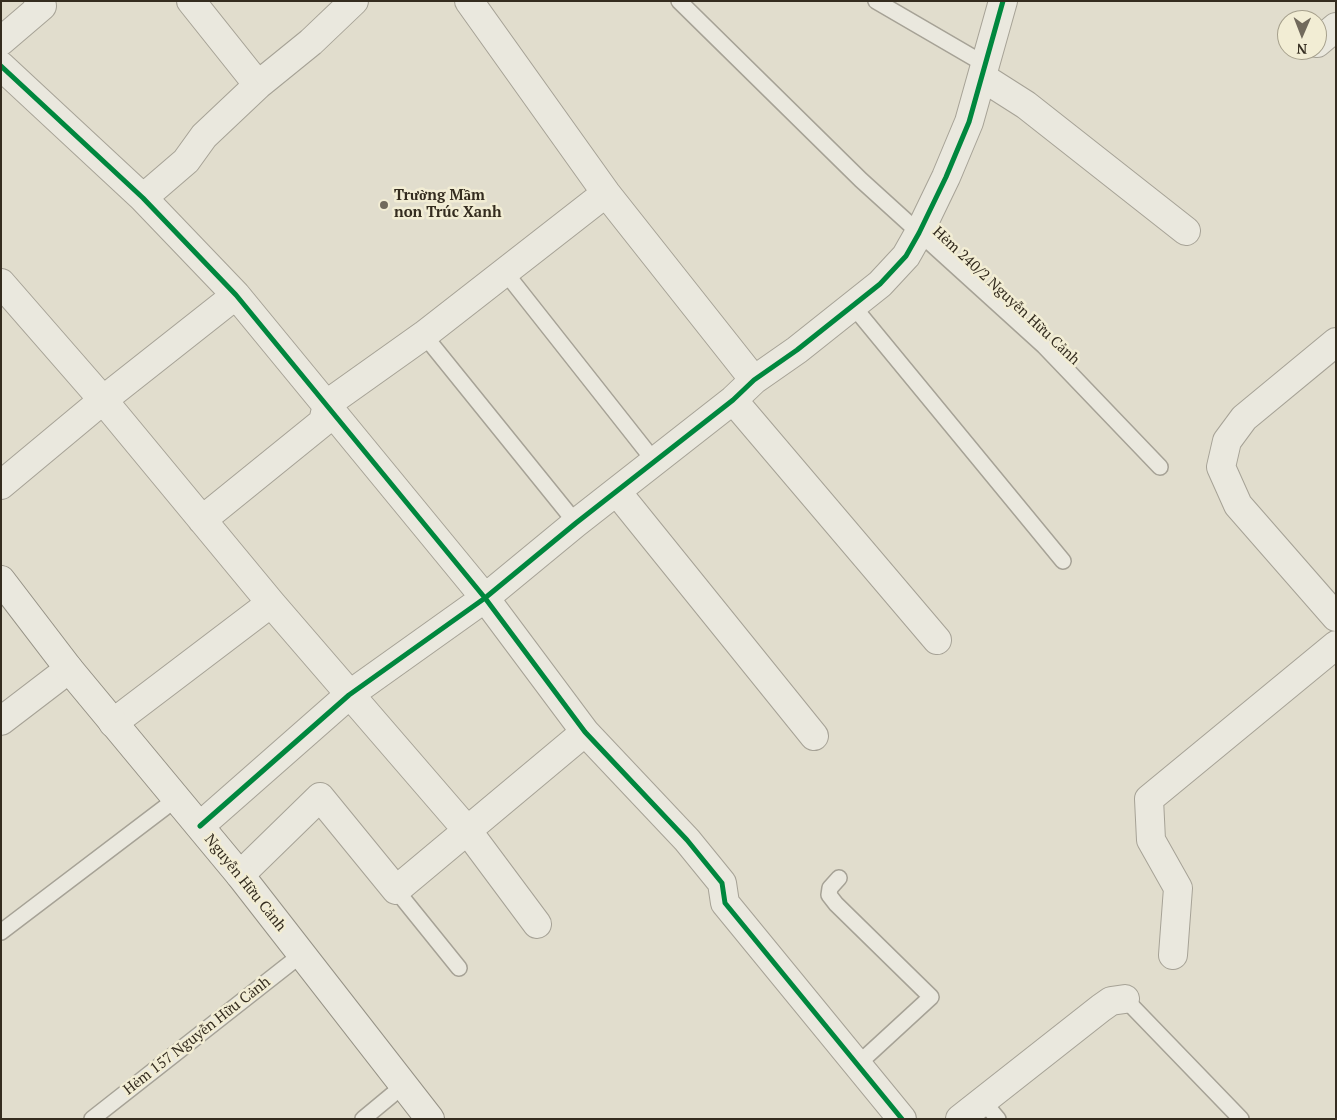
<!DOCTYPE html>
<meta charset="utf-8">
<style>
body{margin:0}
#map{position:relative;width:1337px;height:1120px;overflow:hidden;background:#e1ddcd;font-family:"PT Serif",serif}
canvas{display:block}
.frame{position:absolute;inset:0;border:2px solid #342c1f;pointer-events:none}
.north{position:absolute;left:1277px;top:10px;width:50px;height:50px;box-sizing:border-box;background:#f2edd4;border:1px solid #a6a08c;border-radius:50%;rotate:181deg;font-size:14px;font-weight:700;line-height:20px;text-align:center;color:#342c1f}
.north::after{content:'';display:block;margin:auto;width:18px;height:22px;background:#716a5c;clip-path:polygon(50% 0,100% 100%,50% 72%,0 100%)}
</style>
<div id="map">
<canvas width="1337" height="1120"></canvas>
<div class="frame"></div>
<div class="north">N</div>
</div>
<script>
const context = document.querySelector('canvas').getContext('2d');
context.lineJoin = 'round';
const shape = rows => new Path2D(rows.map(r => 'M' + r).join(''));
function stroke(path, color, width, dash) { context.strokeStyle = color; context.lineWidth = width; context.lineCap = dash ? 'butt' : 'round'; context.setLineDash(dash || []); context.stroke(path); }
function drawText(font, color, halo, rows, align = 'center') {
  context.font = font + ' "PT Serif",serif'; context.lineWidth = 5; context.setLineDash([]); context.textBaseline = 'middle'; context.strokeStyle = halo; context.fillStyle = color; for (const [text, x, y, turn = 0] of rows) {
    context.save(); context.translate(x, y); context.rotate((+turn || 0) * Math.PI / 180); context.textAlign = isNaN(turn) ? turn : align; if (halo) context.strokeText(text, 0, 0); context.fillText(text, 0, 0); context.restore();
  }
}
const lane = shape([
 [679,1,861,180,1044,346,1160,467],
 [876,1,986,65],
 [505,272,655,462],
 [853,306,1063,561],
 [424,335,576,523],
 [839,878,830,888,829,895,836,904,931,997,857,1065],
 [396,890,459,968],
 [1,932,176,799],
 [1125,999,1241,1119],
 [982,1100,998,1119],
 [92,1119,302,954],
 [363,1119,404,1085]
]);
const street = shape([
 [191,1,258,85],
 [469,1,606,193,754,380],
 [1,41,42,6,38,1],
 [1317,43,1336,27],
 [1,66,143,198,236,295,485,598,585,732,687,840,722,883,725,903,902,1119],
 [982,77,1026,105,1186,231],
 [143,198,186,161,204,136,258,85,311,42,354,1],
 [1,283,103,400,271,603,467,830,537,924],
 [1336,342,1244,418,1227,441,1221,467,1238,505,1336,617],
 [733,400,937,640],
 [1,485,103,400,236,295],
 [617,492,814,736],
 [202,520,323,422,327,404,424,335,606,193],
 [1,721,69,669],
 [113,723,271,603],
 [200,826,349,695,485,598,576,523,733,400,754,380,797,350,880,284,906,256,919,233,946,177,969,122,1003,1],
 [240,875,320,797,396,890,585,732],
 [1173,955,1178,888,1151,840,1149,799,1336,645],
 [960,1119,1101,1008,1111,1001,1125,999]
]);
const secondary = shape([
 [1,580,69,669,240,875,430,1119]
]);
stroke(lane, '#a6a296', 18);
stroke(street, '#a6a296', 30);
stroke(secondary, '#969286', 30);
stroke(lane, '#eae8de', 15);
stroke(street, '#eae8de', 28);
stroke(secondary, '#eae8de', 28);
stroke(shape([
 [1,66,143,198,236,295,485,598,585,732,687,840,722,883,725,903,902,1119],
 [200,826,349,695,485,598,576,523,733,400,754,380,797,350,880,284,906,256,919,233,946,177,969,122,1003,1]
]), '#00873e', 5);
for (const [x, y, r, color] of [
 [384,205,5,"#716a5c"]
]) { const dot = new Path2D(); dot.arc(x, y, r, 0, 2 * Math.PI); context.fillStyle = color; context.fill(dot); stroke(dot, '#f2edd4', 2); }
drawText('bold 15px', '#342c1f', '#f2edd4', [
 ["Trường Mầm",394,196],
 ["non Trúc Xanh",394,213]
], 'left');
drawText('15px', '#342c1f', '#f2edd4', [
 ["Hẻm 240/2 Nguyễn Hữu Cảnh",1006,296,43],
 ["Nguyễn Hữu Cảnh",245,883,51],
 ["Hẻm 157 Nguyễn Hữu Cảnh",197,1036,-38]
]);
</script>
